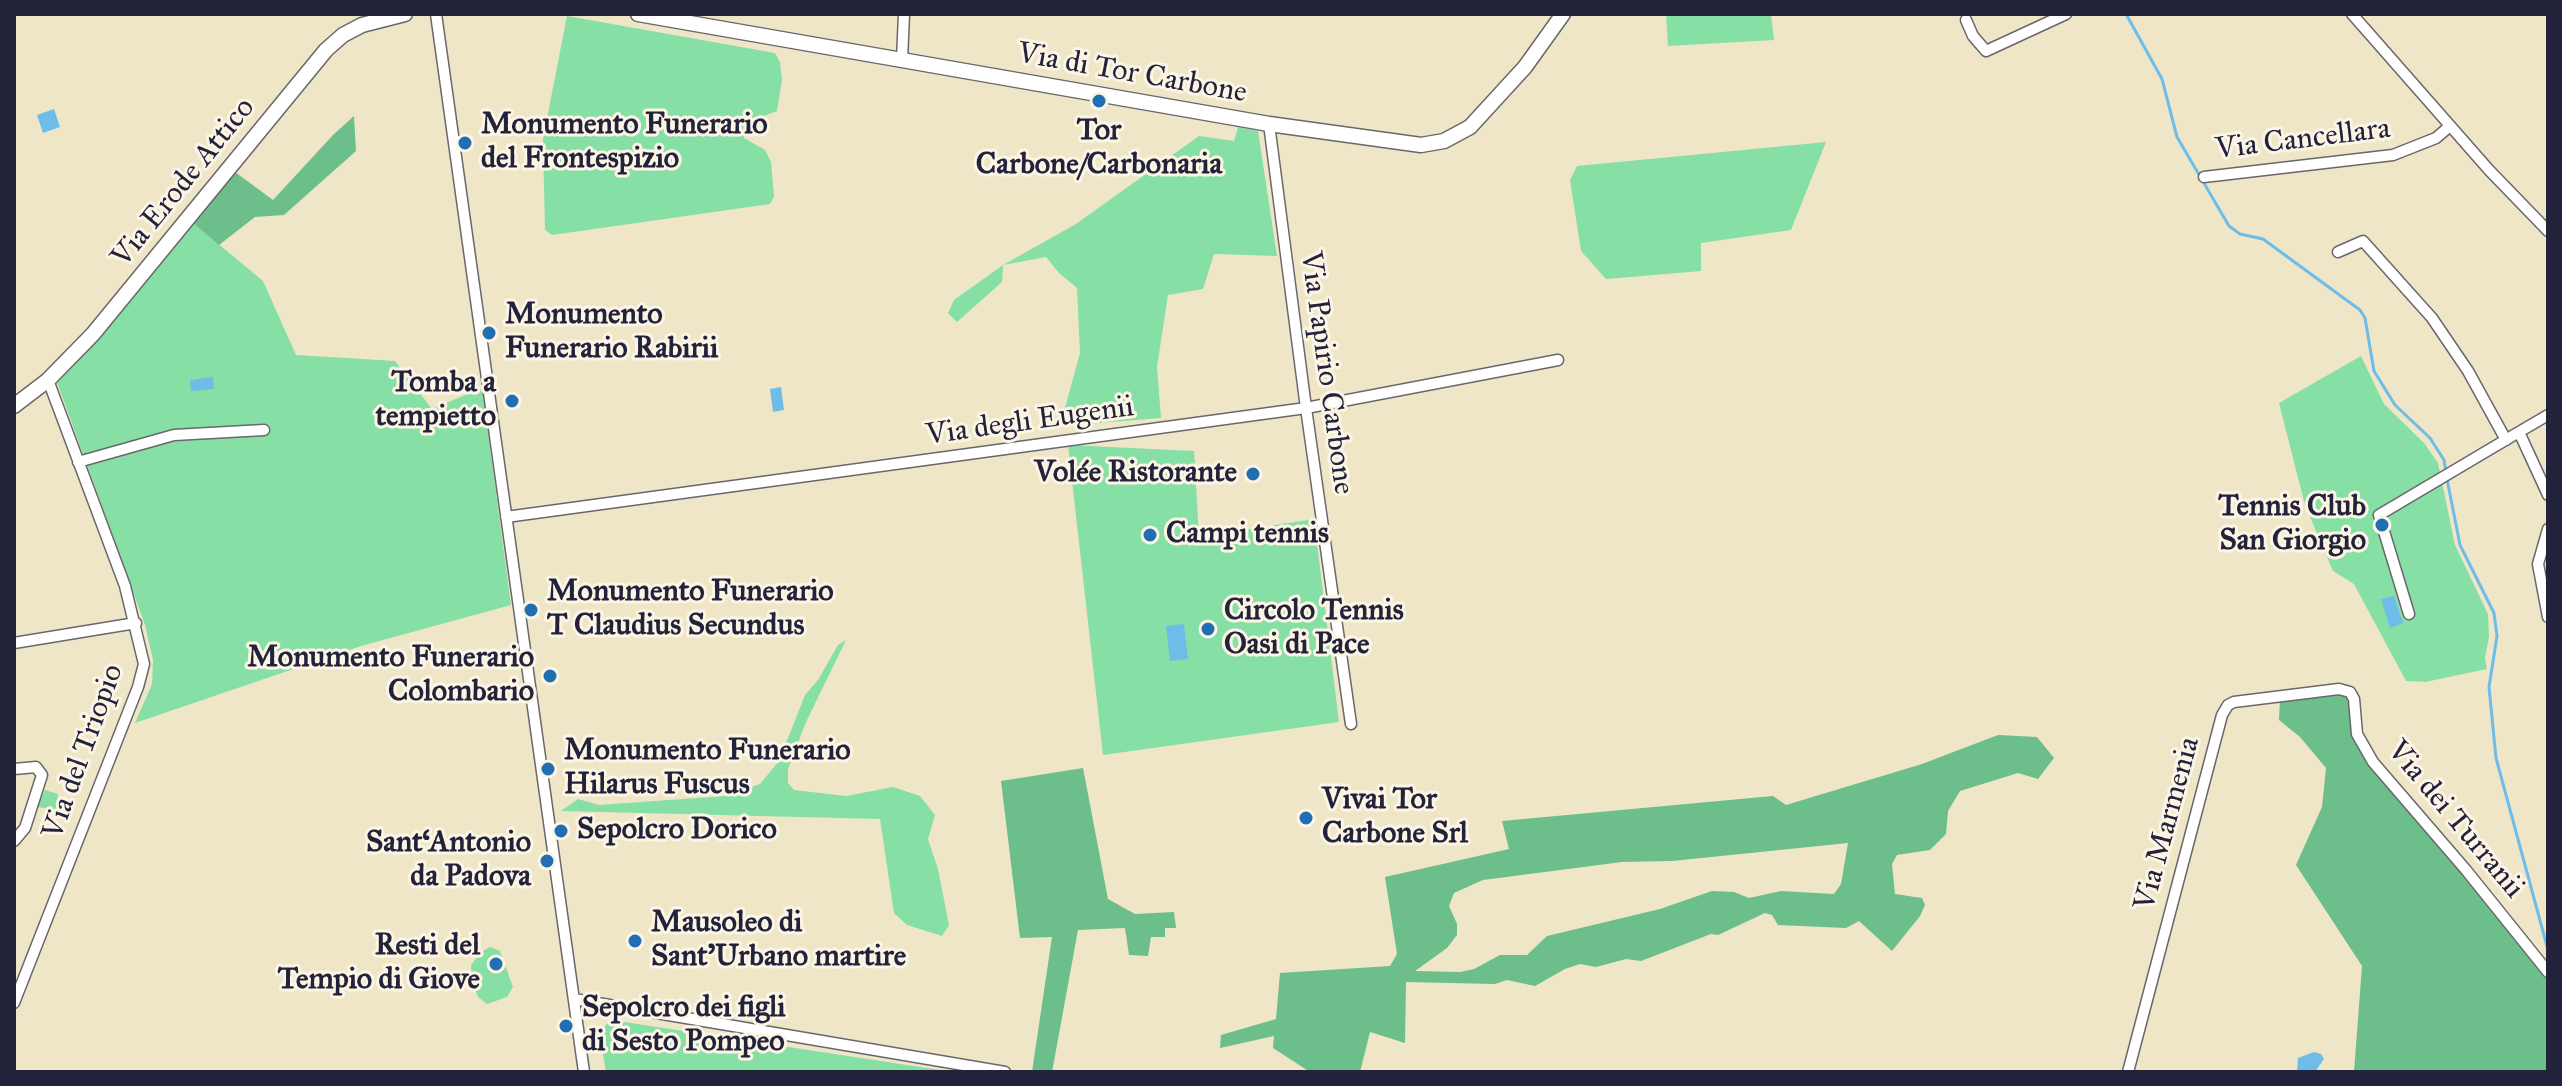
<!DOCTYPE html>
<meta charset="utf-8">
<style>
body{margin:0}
#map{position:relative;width:2562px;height:1086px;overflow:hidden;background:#eee6c7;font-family:"IM FELL Great Primer",serif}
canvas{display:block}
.frame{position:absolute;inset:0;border:16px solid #22223b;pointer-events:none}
</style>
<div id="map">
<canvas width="2562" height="1086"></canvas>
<div class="frame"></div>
</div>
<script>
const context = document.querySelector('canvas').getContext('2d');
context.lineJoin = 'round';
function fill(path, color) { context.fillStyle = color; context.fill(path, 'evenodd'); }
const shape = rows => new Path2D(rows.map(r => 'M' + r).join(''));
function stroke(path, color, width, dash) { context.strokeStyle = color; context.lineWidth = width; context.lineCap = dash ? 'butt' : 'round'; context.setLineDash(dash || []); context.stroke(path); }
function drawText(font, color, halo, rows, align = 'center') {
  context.font = font + ' "IM FELL Great Primer",serif'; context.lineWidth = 6; context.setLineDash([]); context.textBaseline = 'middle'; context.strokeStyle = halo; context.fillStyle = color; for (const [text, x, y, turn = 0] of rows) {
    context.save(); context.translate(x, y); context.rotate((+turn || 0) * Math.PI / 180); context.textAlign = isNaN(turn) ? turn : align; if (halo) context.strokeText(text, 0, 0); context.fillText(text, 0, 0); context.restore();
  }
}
fill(shape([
 [1666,14,1771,14,1774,40,1668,46],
 [567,16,775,53,780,62,782,80,777,111,748,122,743,131,744,138,765,150,771,162,774,197,770,204,552,235,545,230,543,139],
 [1238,127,1258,131,1277,256,1214,254,1203,289,1168,295,1157,367,1161,418,1060,426,1080,353,1077,288,1059,273,1046,257,1003,265,1002,282,957,322,948,313,954,300,1003,265,1076,224,1199,136,1234,141],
 [1826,142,1791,230,1701,243,1701,271,1606,279,1581,251,1570,180,1577,166],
 [192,222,263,281,296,355,395,361,432,409,482,388,511,605,361,646,135,723,152,684,153,660,145,625,57,382],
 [2361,356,2384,404,2424,443,2438,463,2455,545,2488,614,2489,636,2485,658,2487,669,2425,682,2406,681,2354,584,2333,571,2305,505,2279,403],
 [1068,445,1194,451,1199,537,1314,519,1339,722,1103,755],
 [846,640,806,722,788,769,788,783,794,790,846,796,893,787,920,796,935,815,928,839,938,869,949,925,942,936,907,925,894,913,880,819,561,811,578,799,599,805,725,796,760,784,779,761,805,695,818,680,838,645],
 [45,790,58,794,57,810,37,807],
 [490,947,500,951,513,987,507,997,487,1004,478,997,472,982,471,965,481,952],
 [611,1020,953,1072,606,1072,601,1043,605,1026]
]), '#86dfa4');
fill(shape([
 [354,116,356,151,284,215,255,217,219,245,192,222,235,172,273,200,333,135],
 [2345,690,2357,734,2396,790,2548,973,2548,1072,2354,1072,2362,966,2296,865,2322,807,2326,768,2300,737,2279,720,2280,697],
 [1998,735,2037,737,2054,758,2038,779,2018,773,1960,791,1948,811,1946,834,1930,850,1897,855,1892,864,1895,894,1922,898,1925,905,1920,916,1892,951,1859,921,1846,928,1778,925,1772,915,1765,913,1718,935,1711,934,1641,961,1626,959,1596,967,1580,964,1565,969,1535,986,1507,980,1495,984,1406,982,1405,1043,1370,1032,1360,1072,1310,1072,1273,1048,1274,1036,1220,1048,1221,1035,1276,1019,1280,973,1390,966,1397,954,1385,877,1509,849,1502,821,1773,796,1786,805,1922,764],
 [1848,843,1841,884,1834,894,1781,891,1749,898,1734,892,1712,891,1660,909,1547,936,1527,955,1500,955,1474,969,1460,972,1415,971,1447,948,1457,935,1457,924,1449,906,1454,893,1483,880,1622,862,1672,861],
 [1083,768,1108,899,1135,914,1174,912,1176,928,1165,928,1165,937,1151,937,1148,956,1129,955,1125,928,1078,930,1052,1072,1032,1072,1052,937,1020,938,1001,781]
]), '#6cbe8a');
fill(shape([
 [54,109,60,127,43,133,37,115],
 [213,377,214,389,191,391,190,380],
 [781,387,784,410,773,412,770,389],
 [2394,596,2403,623,2390,628,2381,599],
 [1184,624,1188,659,1170,661,1166,626],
 [2314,1052,2321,1054,2324,1059,2315,1072,2297,1072,2298,1058]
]), '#6ebde9');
stroke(shape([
 [2126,14,2162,79,2177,137,2229,226,2240,234,2263,239,2360,310,2365,318,2374,371,2395,405,2430,438,2444,460,2446,472],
 [2447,479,2460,545,2494,613,2497,636,2489,687,2496,758,2548,950]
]), '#6ebde9', 3);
const minor = shape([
 [436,14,584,1072],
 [2352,14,2489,170,2548,231],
 [1966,20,1973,36,1986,51,2066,14],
 [902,60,904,14],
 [1269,124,1306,408,1351,724],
 [2204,177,2393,155,2436,138,2450,126],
 [2338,252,2363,241,2432,318,2468,371,2506,440],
 [2548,415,2519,432,2548,495],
 [78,462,174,435,264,430],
 [506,517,1306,408,1558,360],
 [2548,529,2538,564,2548,617],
 [2409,614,2379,515,2519,432],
 [14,643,136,623],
 [14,769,36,767,42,775,25,828,14,841],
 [574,999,1005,1072],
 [14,1003,138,687,144,664,125,586,48,380],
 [2128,1072,2222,715,2228,705,2234,702,2339,689,2350,692,2354,699,2357,734,2373,762,2466,870,2548,972]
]);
const secondary = shape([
 [638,14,1269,124,1421,145,1444,141,1470,127,1525,67,1563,14],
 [14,406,48,380,93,334,326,50,343,35,362,25,405,14]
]);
stroke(minor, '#69676c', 13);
stroke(secondary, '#69676c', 17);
stroke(minor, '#fff', 10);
stroke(secondary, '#fff', 14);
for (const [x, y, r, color] of [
 [1099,101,8,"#1f6fb2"],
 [465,143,8,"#1f6fb2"],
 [489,333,8,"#1f6fb2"],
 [512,401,8,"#1f6fb2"],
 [1253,474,8,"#1f6fb2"],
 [2382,525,8,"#1f6fb2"],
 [1150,535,8,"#1f6fb2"],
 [531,610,8,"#1f6fb2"],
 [1208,629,8,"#1f6fb2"],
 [550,676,8,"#1f6fb2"],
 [548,769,8,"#1f6fb2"],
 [1306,818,8,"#1f6fb2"],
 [561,831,8,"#1f6fb2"],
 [547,861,8,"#1f6fb2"],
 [635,941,8,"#1f6fb2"],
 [496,964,8,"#1f6fb2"],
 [566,1026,8,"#1f6fb2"]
]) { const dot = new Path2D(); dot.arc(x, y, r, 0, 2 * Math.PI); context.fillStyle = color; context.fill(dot); stroke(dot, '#fcf5e5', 3); }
drawText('30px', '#22223b', '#fcf5e5', [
 ["Via di Tor Carbone",1132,74,10],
 ["Via Cancellara",2303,140,-7],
 ["Via Erode Attico",184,183,-51],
 ["Via Papirio Carbone",1326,373,82],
 ["Via degli Eugenii",1030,422,-8],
 ["Via del Triopio",84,752,-70],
 ["Via dei Turranii",2455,820,50],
 ["Via Marmenia",2168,824,-75]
]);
drawText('bold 30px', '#22223b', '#fcf5e5', [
 ["Monumento Funerario",481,126],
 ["del Frontespizio",481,160],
 ["Tor",1099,132,"center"],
 ["Carbone/Carbonaria",1099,166,"center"],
 ["Monumento",505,316],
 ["Funerario Rabirii",505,350],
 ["Tomba a",496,384,"right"],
 ["tempietto",496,418,"right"],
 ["Volée Ristorante",1237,474,"right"],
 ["Tennis Club",2366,508,"right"],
 ["San Giorgio",2366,542,"right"],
 ["Campi tennis",1166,535],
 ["Monumento Funerario",547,593],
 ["T Claudius Secundus",547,627],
 ["Circolo Tennis",1224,612],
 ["Oasi di Pace",1224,646],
 ["Monumento Funerario",534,659,"right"],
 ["Colombario",534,693,"right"],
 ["Monumento Funerario",564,752],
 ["Hilarus Fuscus",564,786],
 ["Vivai Tor",1322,801],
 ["Carbone Srl",1322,835],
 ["Sepolcro Dorico",577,831],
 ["Sant‘Antonio",531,844,"right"],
 ["da Padova",531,878,"right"],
 ["Mausoleo di",651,924],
 ["Sant'Urbano martire",651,958],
 ["Resti del",480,947,"right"],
 ["Tempio di Giove",480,981,"right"],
 ["Sepolcro dei figli",582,1009],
 ["di Sesto Pompeo",582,1043]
], 'left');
</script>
